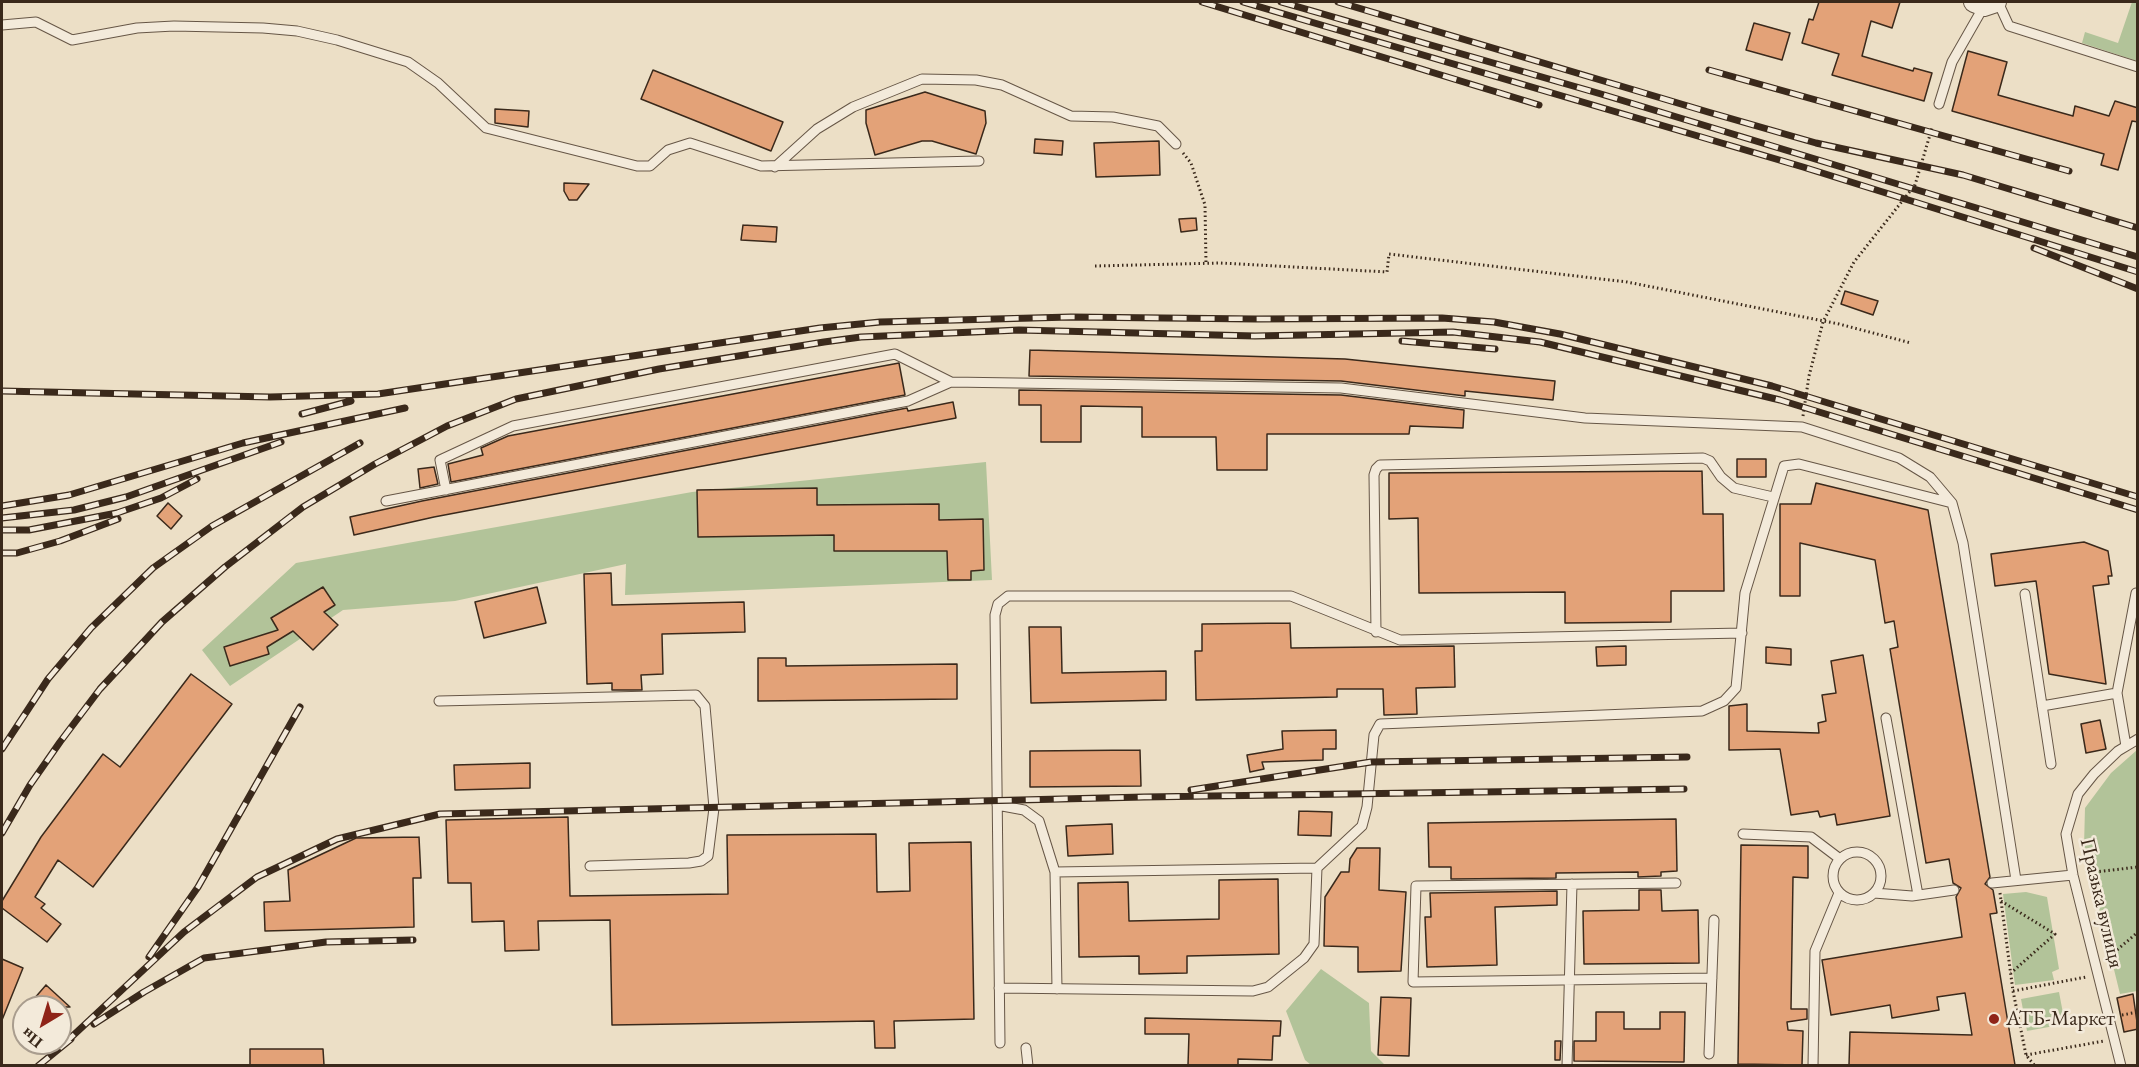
<!DOCTYPE html>
<meta charset="utf-8">
<style>
body{margin:0}
#map{position:relative;width:2139px;height:1067px;overflow:hidden;background:#ecdfc6;font-family:"EB Garamond",serif}
canvas{display:block}
.frame{position:absolute;inset:0;border:3px solid #3a291b;pointer-events:none}
.north{position:absolute;left:12px;top:995px;width:60px;height:60px;box-sizing:border-box;background:#f3eada;border:2px solid #a99d8e;border-radius:50%;rotate:218deg;font-size:16px;font-weight:700;line-height:24px;text-align:center;color:#3a291b}
.north::after{content:'';display:block;margin:auto;width:21px;height:27px;background:#8f2418;clip-path:polygon(50% 0,100% 100%,50% 72%,0 100%)}
</style>
<div id="map">
<canvas width="2139" height="1067"></canvas>
<div class="frame"></div>
<div class="north">Пн</div>
</div>
<script>
const context = document.querySelector('canvas').getContext('2d');
context.lineJoin = 'round';
function fill(path, color) { context.fillStyle = color; context.fill(path, 'evenodd'); }
const shape = rows => new Path2D(rows.map(r => 'M' + r).join(''));
function stroke(path, color, width, dash) { context.strokeStyle = color; context.lineWidth = width; context.lineCap = dash ? 'butt' : 'round'; context.setLineDash(dash || []); context.stroke(path); }
function drawText(font, color, halo, rows, align = 'center') {
  context.font = font + ' "EB Garamond",serif'; context.lineWidth = 5; context.setLineDash([]); context.textBaseline = 'middle'; context.strokeStyle = halo; context.fillStyle = color; for (const [text, x, y, turn = 0] of rows) {
    context.save(); context.translate(x, y); context.rotate((+turn || 0) * Math.PI / 180); context.textAlign = isNaN(turn) ? turn : align; if (halo) context.strokeText(text, 0, 0); context.fillText(text, 0, 0); context.restore();
  }
}
fill(shape([
 [2132,2,2137,2,2137,61,2082,43,2085,32,2118,43],
 [986,462,992,580,625,595,626,564,455,601,343,610,230,686,202,650,296,563,692,492],
 [2137,750,2137,991,2120,994,2084,847,2085,808,2111,773],
 [2026,892,2047,897,2059,969,2052,972,2054,980,2015,985,2003,894],
 [1321,969,1369,1003,1371,1051,1384,1064,1526,1065,1311,1065,1305,1060,1286,1011],
 [2059,992,2065,1024,2027,1031,2021,999]
]), '#b2c399');
const building = shape([
 [1819,2,1900,2,1892,28,1871,21,1862,56,1913,71,1914,68,1932,73,1924,101,1832,75,1839,54,1802,43,1809,19,1813,20,1819,2],
 [1754,23,1790,33,1782,60,1746,50,1754,23],
 [1968,51,2007,62,1998,95,2073,116,2075,106,2109,116,2115,101,2138,108,2138,122,2132,121,2118,170,2101,165,2104,154,1952,111,1968,51],
 [653,70,783,122,771,151,641,99,653,70],
 [925,92,985,111,986,123,976,154,932,141,922,141,875,155,866,123,866,110,925,92],
 [495,109,529,111,528,127,495,123,495,109],
 [1035,139,1063,141,1062,155,1034,153,1035,139],
 [1159,141,1160,175,1096,177,1094,143,1159,141],
 [564,183,589,184,577,200,569,200,564,191,564,183],
 [1196,218,1197,230,1181,232,1179,219,1196,218],
 [743,225,777,227,776,242,741,240,743,225],
 [1845,291,1878,301,1873,315,1841,304,1845,291],
 [1030,350,1345,359,1555,381,1553,400,1465,391,1465,396,1341,381,1029,376,1030,350],
 [899,363,905,395,451,482,448,464,483,455,481,448,508,436,899,363],
 [1019,390,1341,395,1464,410,1463,428,1410,426,1409,434,1267,434,1267,470,1217,470,1216,437,1142,437,1142,407,1081,406,1081,442,1041,442,1041,405,1019,405,1019,390],
 [953,402,956,418,434,517,354,535,350,517,422,501,907,408,908,411,953,402],
 [1737,459,1766,459,1766,477,1737,477,1737,459],
 [434,467,438,484,420,488,418,469,434,467],
 [1702,471,1703,514,1723,514,1724,591,1671,591,1671,622,1565,623,1565,592,1419,593,1418,518,1389,519,1389,473,1702,471],
 [1816,483,1928,510,1990,877,1985,884,1993,890,1997,913,1990,914,2015,1065,1849,1065,1850,1032,1972,1035,1965,993,1937,997,1939,1010,1892,1018,1890,1005,1831,1015,1822,960,1962,937,1956,897,1961,888,1953,883,1949,859,1926,863,1890,649,1898,647,1894,621,1885,623,1875,560,1800,543,1800,596,1780,596,1780,504,1811,504,1816,483],
 [817,488,817,505,939,504,939,520,983,519,984,570,971,571,971,580,948,580,947,551,834,551,834,535,698,537,697,490,817,488],
 [168,503,182,516,171,529,157,516,168,503],
 [2084,542,2108,551,2112,576,2108,576,2109,584,2093,586,2106,684,2049,674,2036,581,1995,586,1991,554,2084,542],
 [611,573,612,605,744,602,745,632,662,634,663,674,641,675,642,690,612,690,612,683,587,684,584,574,611,573],
 [323,587,335,605,324,612,338,625,313,650,293,631,267,647,269,654,230,666,224,647,278,630,271,618,323,587],
 [537,587,546,623,484,638,475,602,537,587],
 [1290,623,1291,648,1454,646,1455,687,1416,688,1417,714,1384,715,1383,689,1337,689,1337,697,1196,700,1195,651,1202,651,1202,624,1290,623],
 [1029,627,1061,627,1062,673,1166,671,1166,700,1031,703,1029,627],
 [1626,646,1626,665,1597,666,1596,647,1626,646],
 [1766,647,1791,649,1791,665,1766,663,1766,647],
 [1863,655,1890,816,1837,825,1835,814,1820,817,1818,811,1791,815,1780,749,1729,750,1729,706,1747,704,1747,731,1819,733,1818,723,1826,721,1822,695,1836,693,1831,661,1863,655],
 [758,658,786,658,786,666,957,664,957,699,758,701,758,658],
 [191,674,232,704,93,887,58,860,35,897,45,904,41,908,61,924,47,942,2,908,2,901,41,837,103,754,120,767,191,674],
 [2100,720,2106,749,2086,753,2081,724,2100,720],
 [1336,730,1336,749,1323,749,1323,760,1262,762,1264,769,1250,772,1247,755,1283,749,1282,731,1336,730],
 [1140,750,1141,786,1030,787,1030,751,1140,750],
 [530,763,530,788,455,790,454,765,530,763],
 [1299,811,1332,812,1331,836,1298,835,1299,811],
 [568,817,570,896,728,894,727,835,876,834,877,892,910,891,909,843,971,842,974,1019,894,1021,895,1048,875,1048,874,1021,612,1025,610,920,538,921,539,950,505,951,504,921,472,922,471,883,448,883,446,820,568,817],
 [1676,819,1677,871,1661,872,1661,876,1638,877,1638,872,1556,873,1556,878,1451,879,1451,867,1429,867,1428,823,1676,819],
 [1112,824,1113,854,1068,856,1066,826,1112,824],
 [419,837,421,878,413,878,414,927,265,931,264,902,290,901,288,870,356,838,419,837],
 [1741,845,1808,846,1808,878,1793,877,1791,1009,1807,1009,1807,1019,1787,1022,1788,1030,1803,1031,1802,1065,1738,1064,1741,845],
 [1357,848,1380,848,1379,890,1406,892,1401,971,1358,972,1358,947,1324,946,1325,897,1341,872,1349,872,1350,859,1357,848],
 [1278,879,1279,954,1187,956,1187,973,1139,974,1139,956,1079,957,1078,883,1128,882,1129,921,1219,919,1219,880,1278,879],
 [1639,890,1661,890,1662,911,1698,910,1699,963,1584,964,1583,911,1639,910,1639,890],
 [1557,891,1557,905,1495,907,1497,965,1427,967,1425,917,1431,917,1430,893,1557,891],
 [2,959,23,968,2,1020,2,959],
 [46,985,70,1007,27,1007,46,985],
 [2133,994,2138,1029,2124,1032,2117,998,2133,994],
 [1381,997,1411,998,1409,1056,1378,1055,1381,997],
 [1596,1012,1624,1012,1624,1029,1660,1029,1660,1012,1685,1012,1684,1062,1574,1061,1574,1041,1596,1041,1596,1012],
 [1145,1018,1281,1021,1280,1036,1273,1036,1272,1060,1238,1059,1238,1065,1188,1065,1189,1034,1145,1034,1145,1018],
 [1555,1041,1561,1041,1560,1060,1555,1060,1555,1041],
 [250,1049,323,1049,324,1065,250,1065,250,1049]
]);
fill(building, '#e3a278');
stroke(building, '#3a291b', 1.5);
const service = shape([
 [1998,2,2009,26,2138,67],
 [2,25,36,22,72,40,137,28,174,26,263,28,297,31,337,40,408,62,438,83,486,128,637,166,650,166,668,150,690,143,761,166,979,161],
 [1939,104,1952,62,1984,6],
 [775,167,817,129,853,107,922,79,976,80,1002,85,1071,116,1113,117,1158,126,1176,144],
 [446,490,440,460,513,426,895,354,951,382],
 [386,501,908,401,951,382,1341,388,1585,418,1802,427,1899,458,1930,477,1952,503,1963,543,2016,880],
 [2025,594,2051,764],
 [1376,632,1374,475,1376,469,1380,465,1703,458,1710,461,1721,477,1734,488,1773,497],
 [2117,693,2136,593],
 [439,701,696,695,705,706,714,808,708,856,701,861,689,863,590,866],
 [2042,706,2117,693,2126,746],
 [1886,718,1918,895],
 [997,805,1024,810,1039,821,1055,872,1057,989],
 [1743,834,1811,837,1840,859],
 '1833 876a24 24 0 1 1 48 0a24 24 0 1 1-48 0Z',
 [1055,872,1317,868],
 [1676,883,1416,886,1413,982,1712,978],
 [1992,883,2073,875],
 [1874,893,1912,896,1954,890],
 [999,988,1253,991,1268,987,1304,958,1314,944,1317,868,1362,826,1367,807,1374,735,1380,724,1702,711,1724,701,1736,688,1745,593,1784,466,1799,464,1952,503],
 [1000,1043,995,615,998,604,1008,596,1291,596,1400,640,1742,633],
 [1026,1048,1028,1066],
 [1709,1054,1714,920],
 [1567,1066,1572,884],
 [1813,1066,1815,951,1839,893],
 [2121,1066,2073,875,2066,834,2078,794,2094,774,2118,751,2138,739]
]);
const minor = shape([
 [1974,2,1984,6,1996,2]
]);
stroke(service, '#665646', 11);
stroke(minor, '#665646', 22);
stroke(shape([
 [1183,153,1191,163,1205,205,1206,263],
 [1095,266,1220,263,1387,272,1389,254,1627,282,1839,324,1911,343],
 [1803,416,1809,376,1823,322,1854,262,1915,185,1932,128],
 [2086,873,2138,867],
 [2000,893,2013,991,2026,1055,2035,1066],
 [2001,901,2055,934,2011,973],
 [2111,969,2110,956,2138,932],
 [2013,991,2086,977],
 [2138,993,2138,999],
 [2122,1015,2138,1012],
 [2026,1055,2104,1041]
]), '#3a291b', 3, [1.5, 3]);
stroke(service, '#f3eada', 9);
stroke(minor, '#f3eada', 20);
const rail = shape([
 [1202,2,1539,105],
 [1243,2,1803,167,2138,272],
 [1281,2,1601,94,2138,257],
 [1338,2,1708,112,1816,143,1963,175,2138,228],
 [1709,70,2069,171],
 [2034,248,2138,289],
 [1402,341,1495,349],
 [2,391,270,397,378,394,820,328,880,322,1071,317,1256,319,1442,318,1494,322,1560,334,1772,386,2138,497],
 [302,414,351,401],
 [2,506,69,495,243,443,405,408],
 [2,518,74,510,126,497,281,442],
 [2,530,29,530,117,513,161,498,197,479],
 [2,553,17,553,60,541,118,519],
 [2,749,48,679,91,628,153,568,212,526,360,443],
 [1191,790,1371,762,1687,757],
 [2,833,30,785,60,742,100,689,162,622,225,567,303,507,375,464,447,426,516,399,659,369,824,342,861,337,1019,330,1255,336,1453,332,1540,342,1780,400,2138,510],
 [149,957,198,887,300,707],
 [94,1024,144,992,204,958,326,942,413,940],
 [64,1044,184,932,257,877,337,839,440,814,1144,797,1684,789],
 [38,1066,71,1039]
]);
stroke(rail, '#3a291b', 7);
stroke(rail, '#f3eada', 4.5, [14]);
for (const [x, y, r, color] of [
 [1994,1019,6,"#8f2418"]
]) { const dot = new Path2D(); dot.arc(x, y, r, 0, 2 * Math.PI); context.fillStyle = color; context.fill(dot); stroke(dot, '#f3eada', 2); }
drawText('21px', '#3a291b', '#f3eada', [
 ["Празька вулиця",2101,903,77]
]);
drawText('21px', '#3a291b', '#f3eada', [
 ["АТБ-Маркет",2006,1019]
], 'left');
</script>
